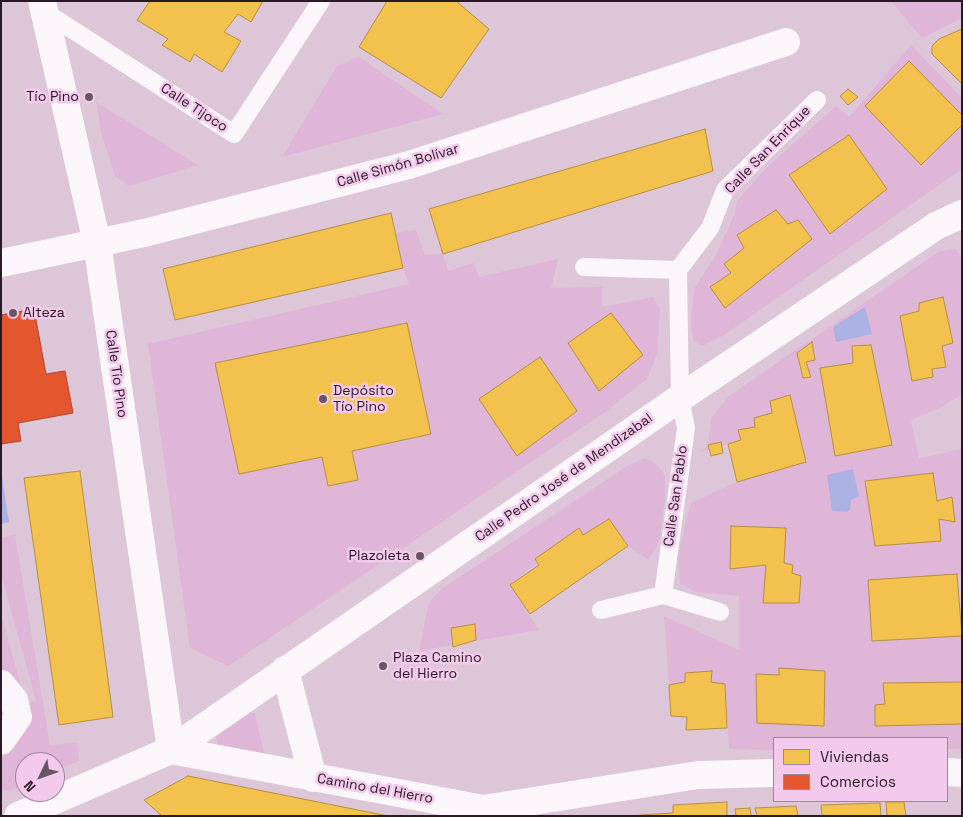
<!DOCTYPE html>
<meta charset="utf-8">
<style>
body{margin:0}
#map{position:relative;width:963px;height:817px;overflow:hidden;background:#dcc6d8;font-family:"Space Grotesk",sans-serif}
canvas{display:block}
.frame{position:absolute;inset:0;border:2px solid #291a26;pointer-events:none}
.legend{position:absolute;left:773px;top:737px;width:175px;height:65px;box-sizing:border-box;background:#f3caeb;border:1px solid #a2849c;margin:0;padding:6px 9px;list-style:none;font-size:15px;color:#291a26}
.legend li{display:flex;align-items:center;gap:10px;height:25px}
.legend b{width:25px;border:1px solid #a2849c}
.north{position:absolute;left:15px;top:752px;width:50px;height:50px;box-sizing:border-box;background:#f3caeb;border:1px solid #a2849c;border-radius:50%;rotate:228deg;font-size:14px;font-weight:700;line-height:20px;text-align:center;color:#291a26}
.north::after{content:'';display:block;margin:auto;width:18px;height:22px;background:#685664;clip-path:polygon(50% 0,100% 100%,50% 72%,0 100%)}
</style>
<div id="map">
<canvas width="963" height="817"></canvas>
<div class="frame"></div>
<ul class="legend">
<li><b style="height:14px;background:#f2c14e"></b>Viviendas</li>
<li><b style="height:14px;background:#e4572e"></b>Comercios</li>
</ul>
<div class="north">N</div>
</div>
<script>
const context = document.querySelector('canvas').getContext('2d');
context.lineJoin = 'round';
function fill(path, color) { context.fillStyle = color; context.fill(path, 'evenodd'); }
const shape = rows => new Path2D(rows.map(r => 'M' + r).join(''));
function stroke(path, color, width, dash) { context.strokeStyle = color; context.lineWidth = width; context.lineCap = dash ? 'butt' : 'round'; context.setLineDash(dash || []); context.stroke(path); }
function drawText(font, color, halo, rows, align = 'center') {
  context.font = font + ' "Space Grotesk",sans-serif'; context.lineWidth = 5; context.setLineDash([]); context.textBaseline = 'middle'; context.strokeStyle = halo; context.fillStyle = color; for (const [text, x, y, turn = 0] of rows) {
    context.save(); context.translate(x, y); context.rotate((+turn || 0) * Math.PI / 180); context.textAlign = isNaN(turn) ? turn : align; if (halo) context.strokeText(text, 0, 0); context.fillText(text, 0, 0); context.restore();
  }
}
fill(shape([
 [891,1,962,1,962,18,922,38],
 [911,45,962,98,962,169,724,335,702,346,693,341,691,320,694,289,716,255,734,215,737,201,766,168,836,106,849,117],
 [359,57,443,114,282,157,337,66],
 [96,102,198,165,129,186,115,176,102,136],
 [416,230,425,255,443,254,448,271,473,263,479,277,558,259,551,288,602,287,602,307,653,297,660,309,657,354,647,379,605,412,228,666,190,648,148,344,409,284,403,268,396,233],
 [956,249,962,259,962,394,942,407,911,420,919,458,962,449,962,574,868,581,872,641,962,636,962,749,947,749,947,738,774,738,774,750,729,749,725,684,669,685,664,616,739,650,739,596,695,592,680,583,678,555,691,503,737,482,728,444,701,452,708,445,711,418,729,396,940,251],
 [645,458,655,463,665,475,665,500,659,541,649,560,628,546,609,519,583,535,579,528,510,585,539,630,419,651,429,602,443,588,629,465],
 [15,535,50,745,77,743,79,761,55,770,55,762,25,762,25,784,9,791,1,790,1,615,26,704,36,701,1,574,1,538],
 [251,713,255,713,265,758,219,751,216,736]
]), '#dfb6d8');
fill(shape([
 [865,307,872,334,836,342,833,327],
 [853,469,859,496,851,500,850,510,847,512,832,511,827,475],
 [1,471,9,522,1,524]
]), '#acb1e4');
const homes = shape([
 [150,1,263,1,251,22,238,14,224,32,241,41,222,72,194,54,190,62,162,45,168,39,137,20,150,1],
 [387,1,456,1,489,29,441,98,359,47,387,1],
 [962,29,962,84,932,54,932,46,939,39,962,29],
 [909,61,962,115,962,125,921,165,865,106,909,61],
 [848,89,858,97,848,105,840,96,848,89],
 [705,129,713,171,443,254,429,209,705,129],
 [849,135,887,189,830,234,789,175,849,135],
 [776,210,788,224,798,220,812,239,725,308,710,287,731,273,724,264,744,248,737,235,776,210],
 [391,213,403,268,175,320,163,269,391,213],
 [943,297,953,343,942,346,946,367,932,369,933,377,912,381,900,316,919,311,919,303,943,297],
 [611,313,643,355,599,391,568,343,611,313],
 [407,323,431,434,352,451,358,480,328,486,322,457,239,474,215,363,407,323],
 [812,342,815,360,806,362,811,377,803,378,797,353,812,342],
 [871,345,892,445,835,456,820,368,853,363,852,346,871,345],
 [540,357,577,411,517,456,479,399,540,357],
 [790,395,806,462,737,482,728,444,741,440,738,430,755,427,754,418,772,413,770,401,790,395],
 [721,442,723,453,711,456,708,445,721,442],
 [80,471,113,717,59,725,24,478,80,471],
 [933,473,937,501,952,497,955,522,939,519,941,541,875,546,865,481,933,473],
 [609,519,628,546,530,614,510,585,539,565,535,559,579,528,583,535,609,519],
 [731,526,786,528,784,563,793,565,792,573,801,576,799,603,763,603,766,565,730,569,731,526],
 [957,574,962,636,872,641,868,580,957,574],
 [475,624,476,640,453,647,451,628,475,624],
 [779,668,825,671,824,726,757,723,756,674,779,675,779,668],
 [712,671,711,682,725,684,727,728,686,730,687,717,671,716,669,685,685,682,685,673,712,671],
 [962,682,962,724,875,726,875,705,885,704,883,683,962,682],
 [188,776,388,816,162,816,144,800,188,776],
 [727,802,727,816,625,816,673,813,673,805,727,802],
 [886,802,904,802,906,816,887,816,886,802],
 [880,803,881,816,822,816,821,805,880,803],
 [796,806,798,816,757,816,755,808,796,806],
 [750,808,751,816,736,816,735,809,750,808]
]);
fill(homes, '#f2c14e');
stroke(homes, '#b68f42', 1);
const shops = shape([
 [34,309,46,374,65,371,73,413,18,423,21,441,1,444,1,315,34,309]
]);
fill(shops, '#e4572e');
stroke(shops, '#ac452c', 1);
stroke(shape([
 [45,12,234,134,321,1],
 [584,267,678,270],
 [663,595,686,428,680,398,678,270,710,228,725,190,817,100],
 [601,610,663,595,720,612]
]), '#faf6f9', 18);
stroke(shape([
 [42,1,97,243,171,750],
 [1,263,144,233,409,165,786,42],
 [285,670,313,778],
 [1,684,14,700,18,717,1,741],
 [171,750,483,809,698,775,774,773],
 [947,772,962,773],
 [18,816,171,750,680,398,936,226,962,214]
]), '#faf6f9', 28);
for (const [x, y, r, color] of [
 [89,97,5,"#685664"],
 [13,313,5,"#685664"],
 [323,399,5,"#685664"],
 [420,556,5,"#685664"],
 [383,666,5,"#685664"]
]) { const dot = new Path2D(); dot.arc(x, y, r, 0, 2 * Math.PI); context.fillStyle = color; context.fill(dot); stroke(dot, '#f3caeb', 2); }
drawText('14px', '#291a26', '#f3caeb', [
 ["Tío Pino",79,97,"right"],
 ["Alteza",23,313],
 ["Depósito",333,391],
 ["Tío Pino",333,407],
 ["Plazoleta",410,556,"right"],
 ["Plaza Camino",393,658],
 ["del Hierro",393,674]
], 'left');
drawText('14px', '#291a26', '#f3caeb', [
 ["Calle Tijoco",194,108,33],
 ["Calle San Enrique",768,150,-46],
 ["Calle Simón Bolívar",398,166,-16],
 ["Calle Tío Pino",116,374,82],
 ["Calle Pedro José de Mendizabal",564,478,-35],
 ["Calle San Pablo",676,496,-82],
 ["Camino del Hierro",375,789,10]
]);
</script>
